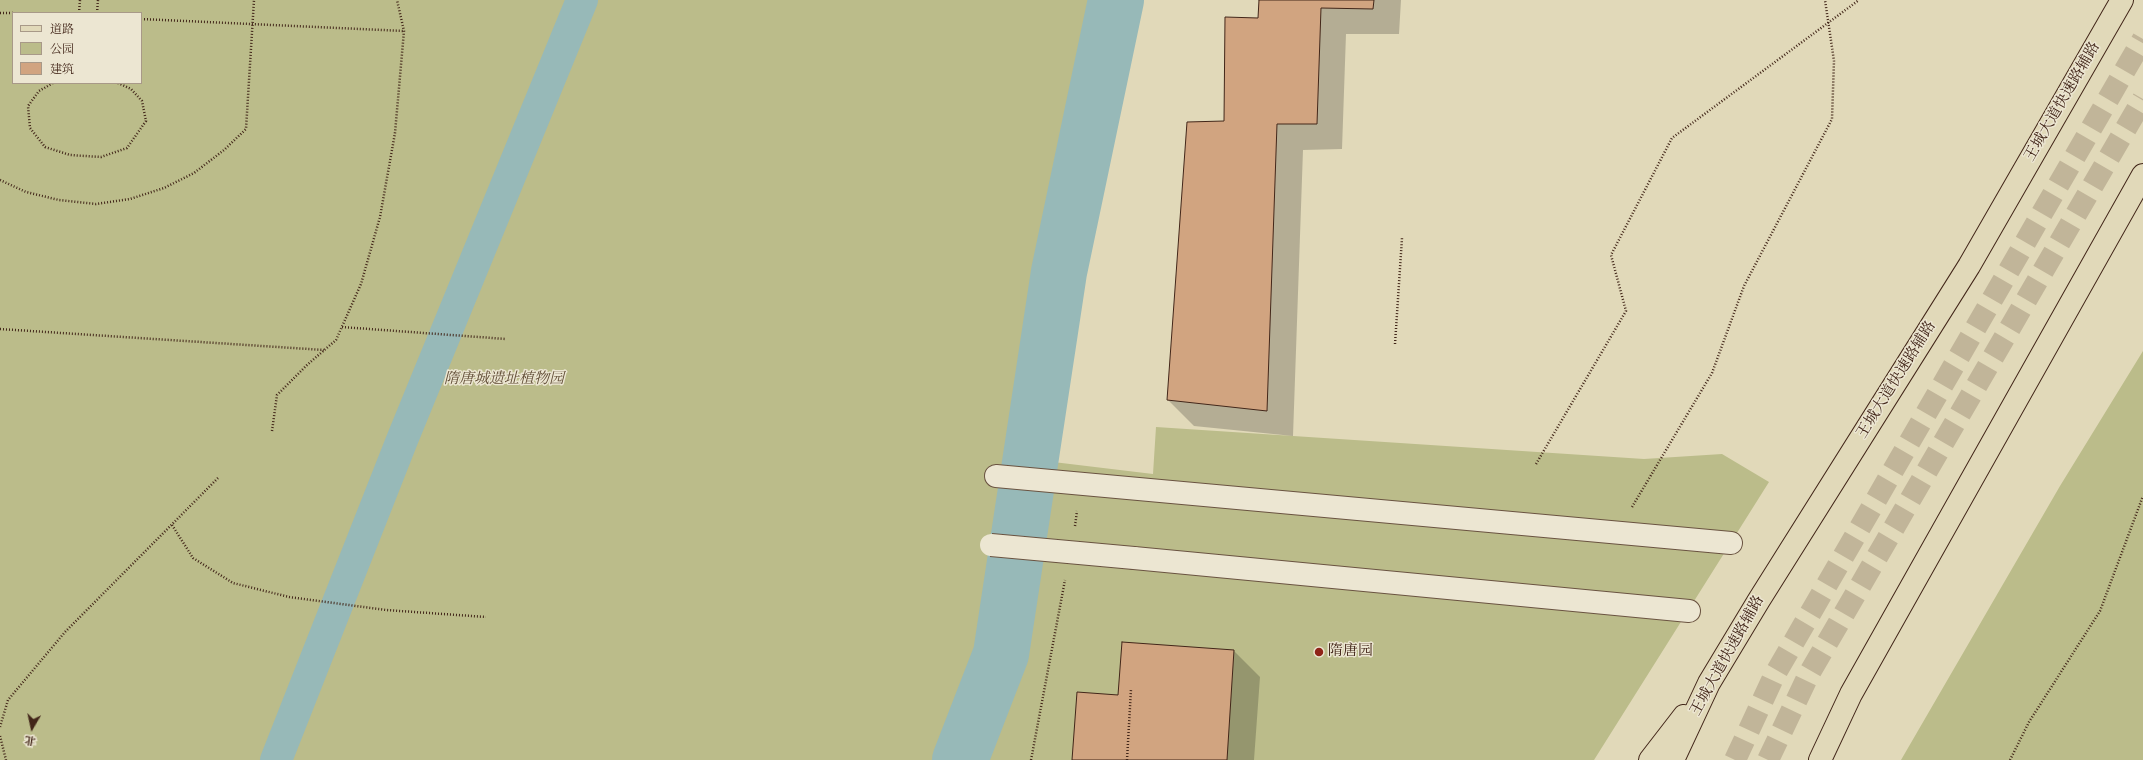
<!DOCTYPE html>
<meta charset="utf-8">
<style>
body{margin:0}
#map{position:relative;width:2143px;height:760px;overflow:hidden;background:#e1d9b9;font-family:"IM FELL Double Pica","Noto Serif SC",serif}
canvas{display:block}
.legend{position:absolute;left:12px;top:12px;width:130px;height:72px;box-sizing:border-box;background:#ece6d2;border:1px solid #a89988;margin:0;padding:5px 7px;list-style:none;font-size:12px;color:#422619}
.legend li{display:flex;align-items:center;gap:8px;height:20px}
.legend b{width:20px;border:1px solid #a89988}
.north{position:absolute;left:12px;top:708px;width:40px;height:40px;-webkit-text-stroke:3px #ece6d2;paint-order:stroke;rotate:189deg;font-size:11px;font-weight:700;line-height:16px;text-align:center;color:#422619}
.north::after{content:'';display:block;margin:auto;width:14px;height:18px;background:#422619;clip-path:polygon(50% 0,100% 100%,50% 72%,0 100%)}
</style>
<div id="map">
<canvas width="2143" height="760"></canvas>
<ul class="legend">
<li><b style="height:5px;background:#e1d9b9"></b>道路</li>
<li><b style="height:11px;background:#bbbc8a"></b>公园</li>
<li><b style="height:11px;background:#d1a480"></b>建筑</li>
</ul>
<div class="north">北</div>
</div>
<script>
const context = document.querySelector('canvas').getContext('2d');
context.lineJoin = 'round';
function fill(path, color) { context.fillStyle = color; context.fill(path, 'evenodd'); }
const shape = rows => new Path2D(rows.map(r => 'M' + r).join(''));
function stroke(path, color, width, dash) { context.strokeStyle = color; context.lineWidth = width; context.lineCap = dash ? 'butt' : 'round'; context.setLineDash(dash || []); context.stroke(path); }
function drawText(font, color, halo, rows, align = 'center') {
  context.font = font + ' "IM FELL Double Pica","Noto Serif SC",serif'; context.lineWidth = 3; context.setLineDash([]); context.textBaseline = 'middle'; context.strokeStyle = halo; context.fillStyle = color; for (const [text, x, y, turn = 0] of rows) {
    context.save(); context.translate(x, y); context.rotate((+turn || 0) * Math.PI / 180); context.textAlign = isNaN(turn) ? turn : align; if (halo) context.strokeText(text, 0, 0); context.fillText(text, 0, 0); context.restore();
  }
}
fill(shape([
 [0,0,1134,0,1045,461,1153,474,1156,427,1644,459,1722,454,1769,482,1594,760,0,760],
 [13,13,141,13,141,83,13,83],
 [2143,351,2143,760,1901,760,2060,486]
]), '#bbbc8a');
fill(shape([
 [1260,0,1401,0,1399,34,1346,34,1342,149,1303,150,1293,436,1194,426,1168,400,1225,122,1259,19],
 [1234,651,1260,677,1254,760,1073,760,1119,696]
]), '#0003');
stroke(shape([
 [276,760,402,440,582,0]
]), '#97b9b8', 32);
stroke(shape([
 [960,760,1001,654,1059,272,1116,0]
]), '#97b9b8', 56);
const building = shape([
 [1259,0,1374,0,1373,9,1321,8,1317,124,1277,124,1267,411,1167,400,1187,122,1224,121,1225,17,1258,18,1259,0],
 [1122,642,1234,650,1227,760,1072,760,1077,692,1118,695,1122,642]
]);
fill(building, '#d1a480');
stroke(building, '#422619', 1);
stroke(shape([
 [1735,760,1774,676,2143,39],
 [1768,760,1809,674,2143,99]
]), '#c1b599', 22, [22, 11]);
const minor = shape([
 [996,476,1731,543],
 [1134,558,1689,611]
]);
const major = shape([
 [1650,760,1684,716],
 [1673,760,1709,683,1759,600,1969,266,2122,0],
 [1820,760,1851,694,2143,175]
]);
stroke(minor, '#6a5341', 24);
stroke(major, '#422619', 24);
stroke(shape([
 [0,13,13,13],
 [79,13,80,0],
 [97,13,98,0],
 [141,19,404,31],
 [53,83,39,91,28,106,30,128,45,147,70,155,101,157,127,148,146,121,142,101,131,89,118,83],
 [0,180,26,192,59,200,96,204,130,199,164,188,194,173,224,150,246,129,254,0],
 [342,327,506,339],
 [0,329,324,350],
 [1395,344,1402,238],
 [272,431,277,395,307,365,336,340,361,284,380,217,395,133,404,31,397,0],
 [1536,464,1626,311,1611,255,1672,138,1859,0],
 [1632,507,1712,373,1744,286,1832,119,1834,61,1825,0],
 [172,525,193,558,233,583,289,597,386,610,486,617],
 [1075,526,1077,511],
 [0,727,8,700,65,632,218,478],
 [0,736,6,760],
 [1031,760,1065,580],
 [1127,760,1131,689],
 [2010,760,2029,722,2100,611,2143,496]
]), '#422619', 2.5, [1, 2]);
stroke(minor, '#ece6d2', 22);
stroke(major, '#e1d9b9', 22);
const minorBridge = shape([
 [991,545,1134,558]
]);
stroke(minorBridge, '#6a5341', 24, []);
stroke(minorBridge, '#ece6d2', 22);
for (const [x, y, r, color] of [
 [1319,652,5,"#8f2418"]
]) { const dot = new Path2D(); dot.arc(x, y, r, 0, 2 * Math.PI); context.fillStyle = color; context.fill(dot); stroke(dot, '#ece6d2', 1.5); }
drawText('15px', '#422619', '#ece6d2', [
 ["王城大道快速路辅路",2063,102,-60],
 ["王城大道快速路辅路",1897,380,-58],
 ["王城大道快速路辅路",1728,656,-61]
]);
drawText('italic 15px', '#604c35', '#ece6d2', [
 ["隋唐城遗址植物园",504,380]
]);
drawText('15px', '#422619', '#ece6d2', [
 ["隋唐园",1328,652]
], 'left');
</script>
